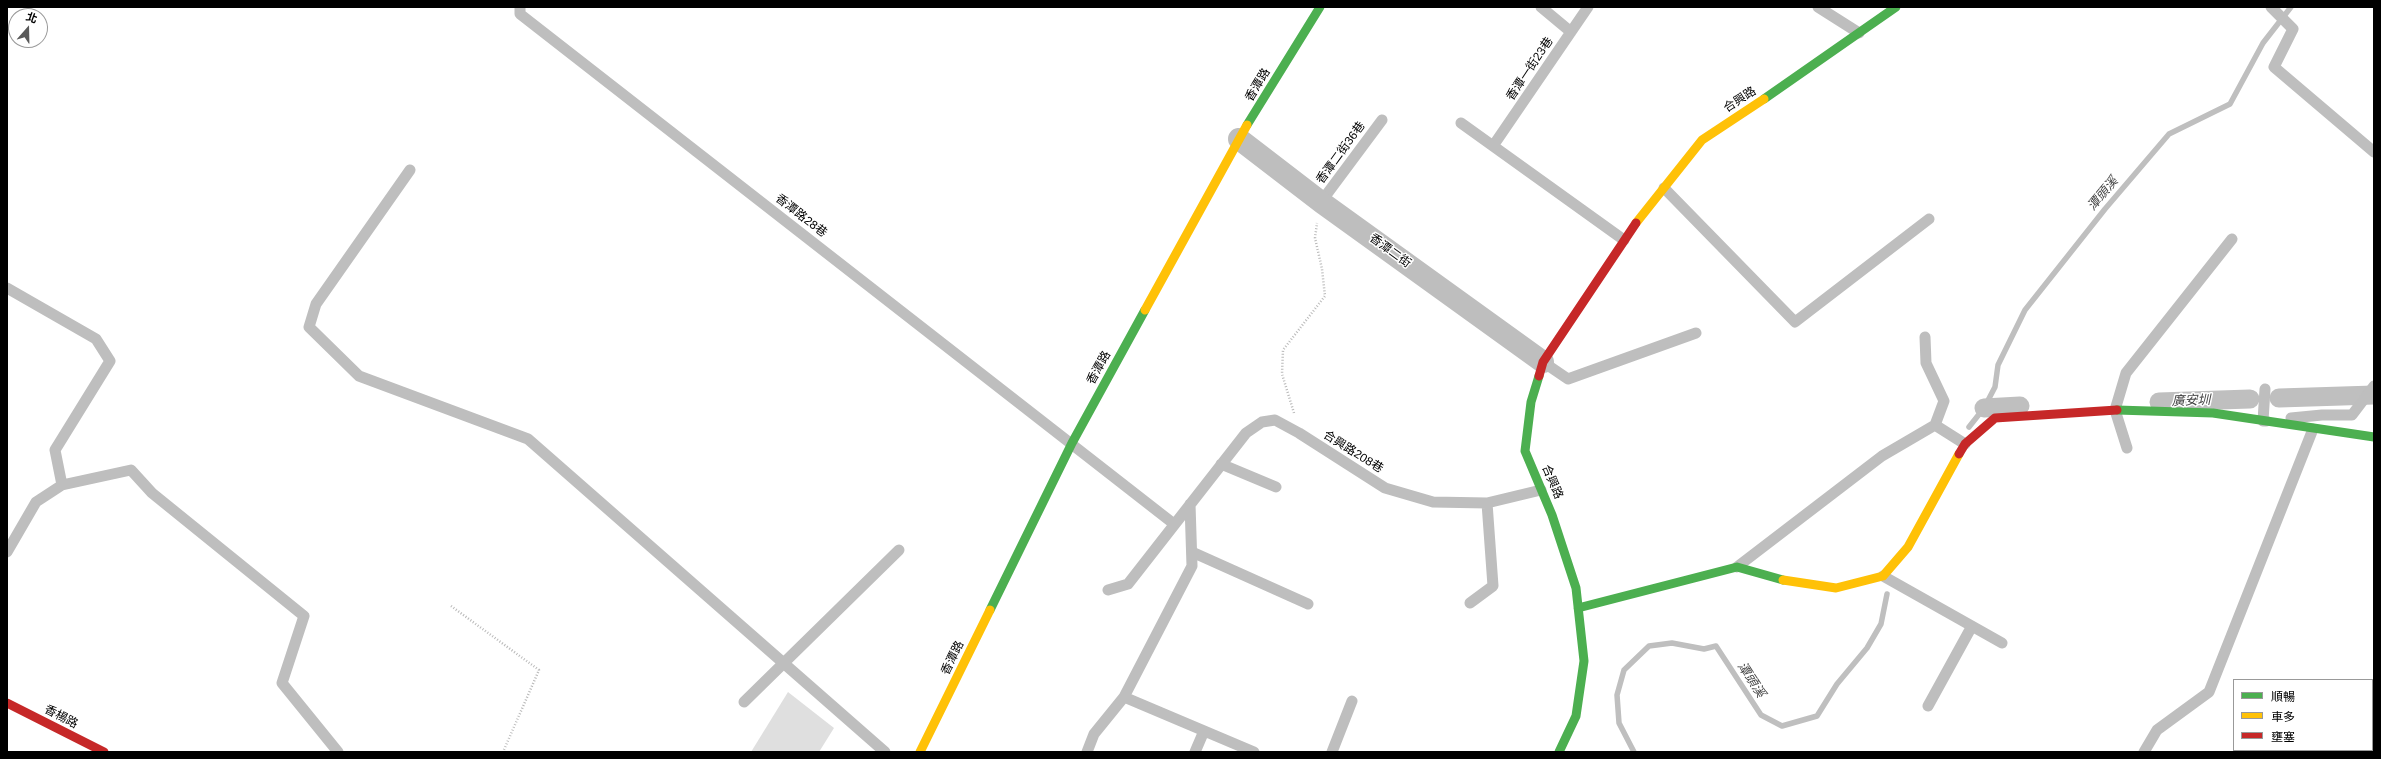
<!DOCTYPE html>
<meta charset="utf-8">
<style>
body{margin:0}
#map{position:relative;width:2381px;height:759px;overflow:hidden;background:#fff;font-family:Helvetica,"Noto Sans TC",sans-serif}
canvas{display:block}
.frame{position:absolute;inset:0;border:8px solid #000;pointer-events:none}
.legend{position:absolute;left:2233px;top:679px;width:140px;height:72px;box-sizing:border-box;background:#fff;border:1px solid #999;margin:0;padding:5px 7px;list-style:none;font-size:12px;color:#000}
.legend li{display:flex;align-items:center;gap:8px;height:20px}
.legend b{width:20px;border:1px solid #999}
.north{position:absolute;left:8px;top:8px;width:40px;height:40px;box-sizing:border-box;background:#fff;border:1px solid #999;border-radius:50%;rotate:20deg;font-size:11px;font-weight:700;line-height:16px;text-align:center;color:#000}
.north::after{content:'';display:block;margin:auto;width:14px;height:18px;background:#595959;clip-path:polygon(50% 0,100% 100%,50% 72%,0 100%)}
</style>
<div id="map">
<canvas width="2381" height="759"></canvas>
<div class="frame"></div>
<ul class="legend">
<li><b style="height:5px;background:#4caf50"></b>順暢</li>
<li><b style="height:5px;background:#ffc107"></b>車多</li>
<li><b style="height:5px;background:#c62828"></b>壅塞</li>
</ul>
<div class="north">北</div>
</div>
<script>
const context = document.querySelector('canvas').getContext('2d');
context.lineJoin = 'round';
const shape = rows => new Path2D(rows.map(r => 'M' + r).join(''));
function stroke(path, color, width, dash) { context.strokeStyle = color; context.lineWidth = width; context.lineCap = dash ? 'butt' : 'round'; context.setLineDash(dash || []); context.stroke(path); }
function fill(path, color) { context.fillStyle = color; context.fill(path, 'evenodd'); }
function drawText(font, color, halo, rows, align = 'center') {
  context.font = font + ' Helvetica,"Noto Sans TC",sans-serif'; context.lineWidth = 3; context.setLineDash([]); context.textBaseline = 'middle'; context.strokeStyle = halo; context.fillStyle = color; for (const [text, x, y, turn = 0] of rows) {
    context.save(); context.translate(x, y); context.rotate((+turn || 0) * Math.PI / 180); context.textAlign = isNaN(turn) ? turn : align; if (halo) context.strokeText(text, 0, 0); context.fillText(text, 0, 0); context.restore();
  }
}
stroke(shape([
 [1969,427,1984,408,1995,387,1998,365,2025,310,2105,209,2169,134,2230,104,2263,43,2291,7],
 [1634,752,1619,723,1617,695,1624,670,1649,646,1672,643,1704,649,1716,646,1761,715,1782,726,1817,716,1837,684,1867,648,1881,624,1887,594]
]), '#bfbfbf', 5.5);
stroke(shape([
 [2279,398,2374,395],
 [2159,402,2250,399],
 [1984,408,2020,406]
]), '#bfbfbf', 19);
fill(shape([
 [788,692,834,728,819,752,751,752]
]), '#dfdfdf');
stroke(shape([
 [1294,413,1282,374,1283,350,1325,296,1322,269,1315,238,1317,223],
 [451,606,539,670,503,752]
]), '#b9b9b9', 2.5, [1, 2]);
stroke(shape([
 [520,7,520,14,1174,524],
 [1541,7,1571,32],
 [1818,7,1859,33],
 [2271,7,2293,29,2274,67,2374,152],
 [1461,123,1624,240],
 [1493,146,1588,7],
 [410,170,316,304,309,327,359,376,528,439,885,752],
 [1664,188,1795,322,1929,219],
 [1321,202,1382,120],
 [7,288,96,339,110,361,55,450,62,485],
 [1543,362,1568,379,1696,333],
 [2265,389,2263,421,2266,421],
 [2291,418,2322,415,2352,415,2374,386],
 [1935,425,1965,444],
 [2127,448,2115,410,2126,373,2232,239],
 [1221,464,1276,487],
 [1190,504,1192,566,1124,697,1254,752],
 [7,552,36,502,62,485,131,470,152,493,304,616,282,683,338,752],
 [1192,552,1308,604],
 [1737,567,1882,456,1935,425,1944,401,1926,363,1925,337],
 [1883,576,2002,643],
 [1108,590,1128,584,1246,433,1262,422,1275,420,1299,433,1385,488,1433,502,1487,503,1541,490],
 [1470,603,1493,586,1487,503],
 [744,702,899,550],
 [1928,706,1972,626],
 [1087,752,1094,734,1124,697],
 [1195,752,1204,731],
 [1332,752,1352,701],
 [2144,752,2157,730,2209,692,2313,429]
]), '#bebebe', 11);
stroke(shape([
 [1239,139,1321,202,1543,362]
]), '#bebebe', 22);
stroke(shape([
 [1764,99,1896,7],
 [1247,125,1320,7],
 [1539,376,1531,402,1525,451,1552,515,1576,588,1584,661,1576,716,1559,752],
 [2117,410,2213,413,2374,437],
 [1578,608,1737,567,1783,580],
 [990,610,1072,443,1145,310]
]), '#4caf50', 9);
stroke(shape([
 [1636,223,1702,140,1764,99],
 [1145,310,1247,125],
 [1783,580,1836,588,1883,576,1908,547,1959,454],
 [920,752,990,610]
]), '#ffc107', 9);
stroke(shape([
 [1539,376,1543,362,1636,223],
 [1959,454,1965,444,1995,418,2117,410],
 [7,703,104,752]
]), '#c62828', 9);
drawText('12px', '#000', '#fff', [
 ["香潭一街23巷",1530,69,-56],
 ["香潭路",1258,85,-59],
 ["合興路",1740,100,-33],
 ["香潭二街36巷",1341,153,-54],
 ["香潭路28巷",801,216,38],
 ["香潭二街",1390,251,36],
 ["香潭路",1099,368,-61],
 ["合興路208巷",1353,452,32],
 ["合興路",1552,482,67],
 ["香潭路",953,658,-64],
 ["香楊路",61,717,27]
]);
drawText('italic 13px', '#444', '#fff', [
 ["潭頭溪",2103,194,-50],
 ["廣安圳",2191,401,-2],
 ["潭頭溪",1751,680,57]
]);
</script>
